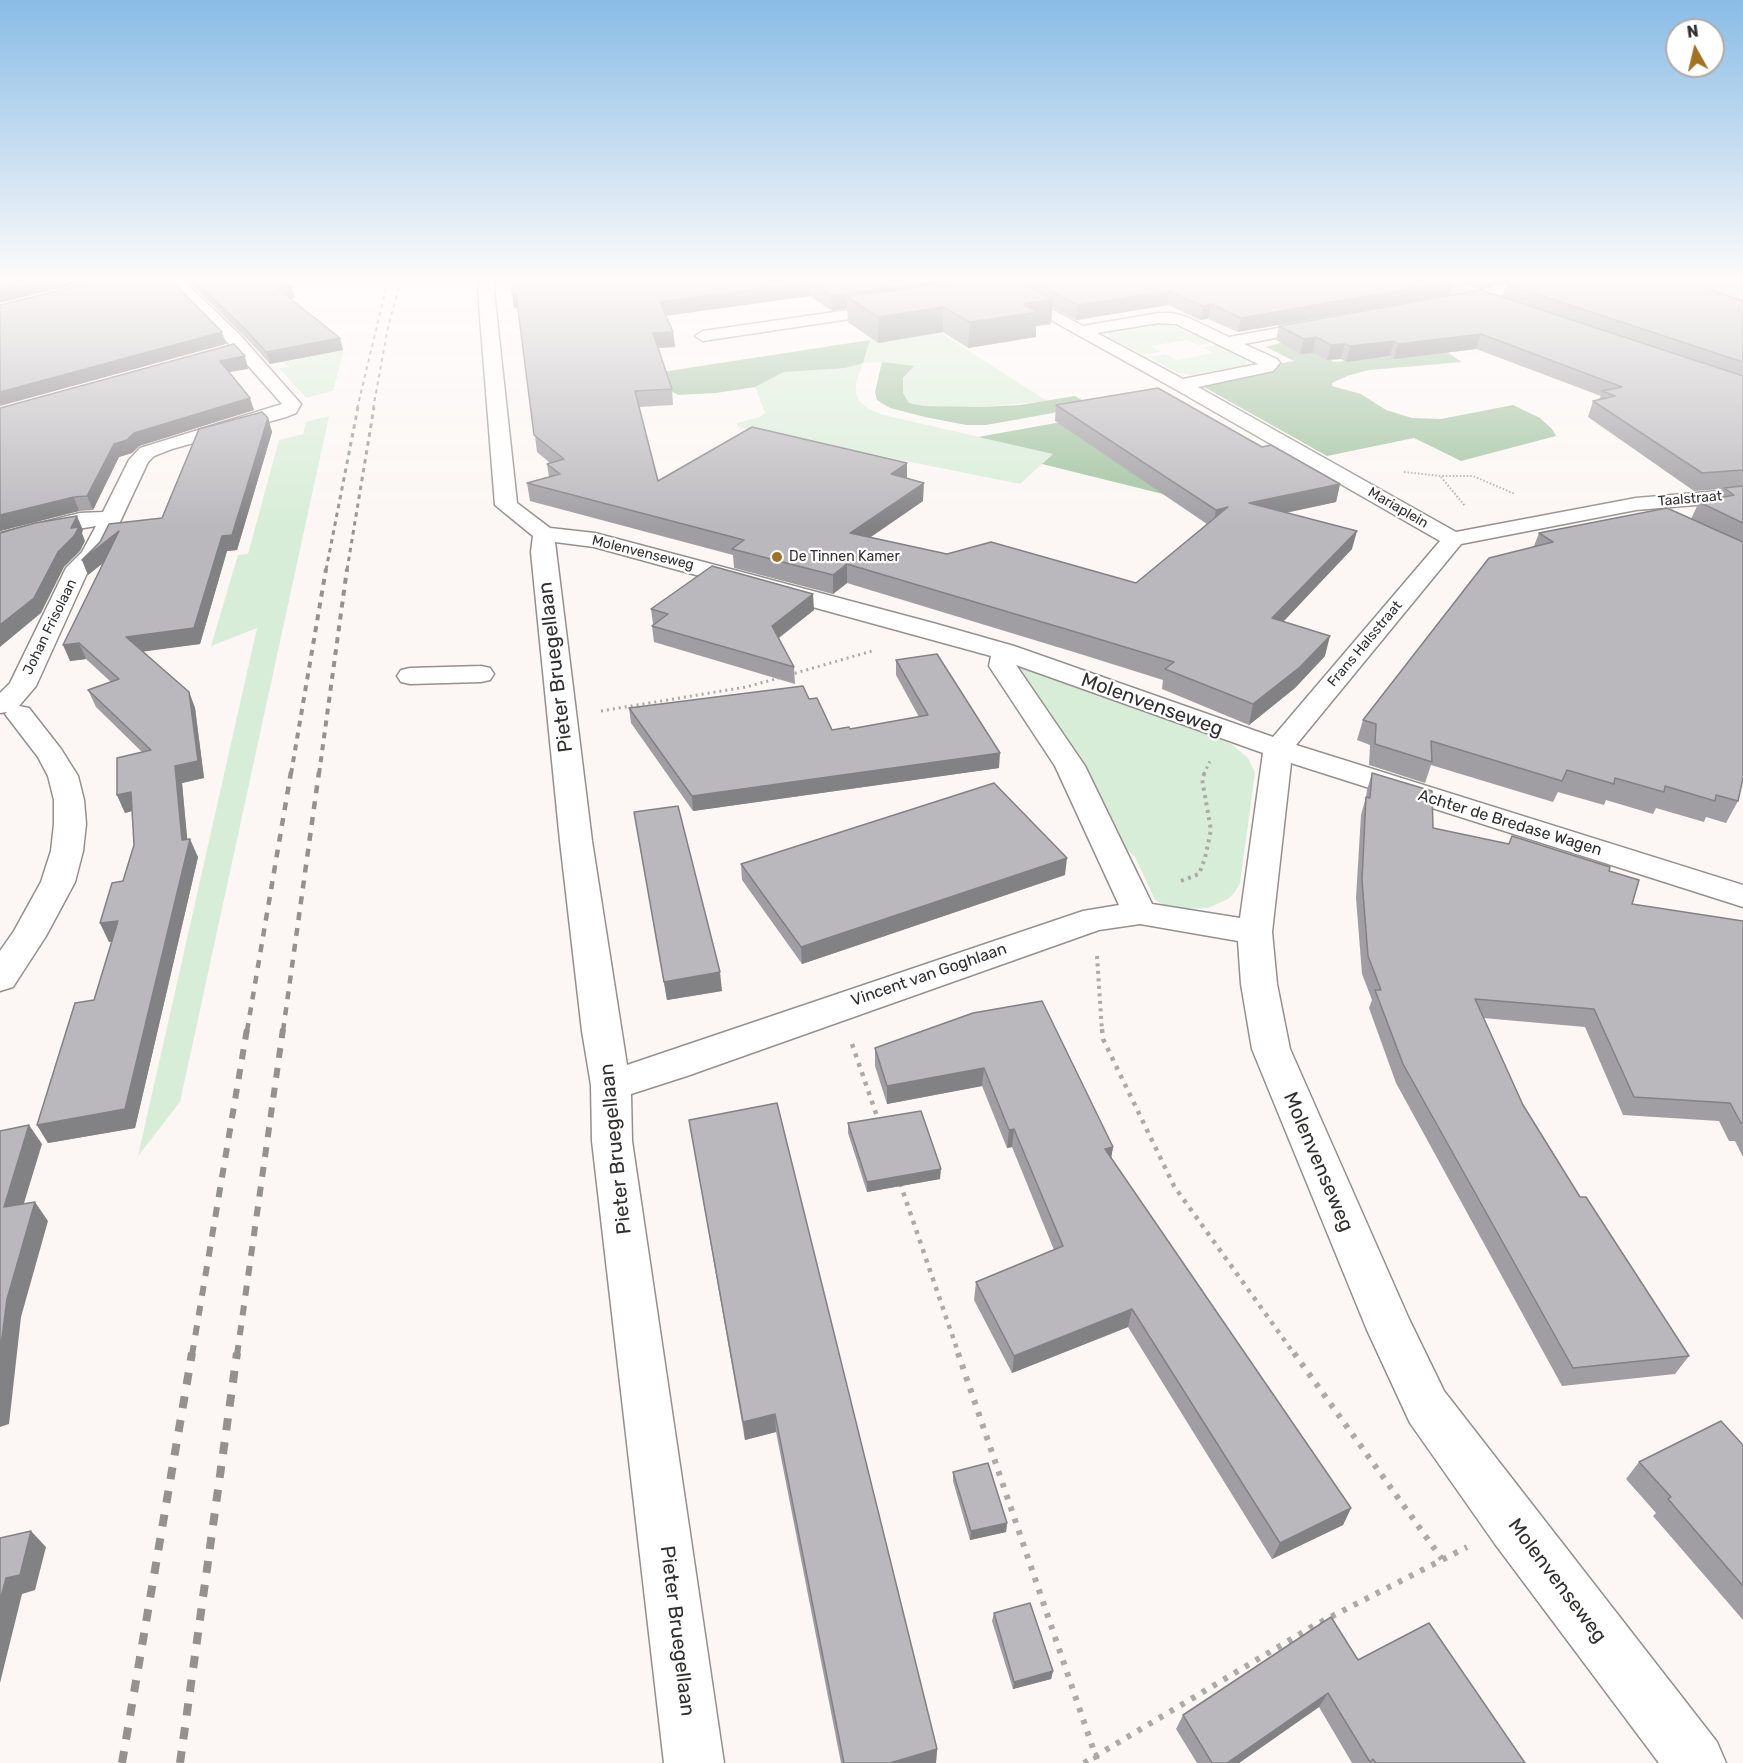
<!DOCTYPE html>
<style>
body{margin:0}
#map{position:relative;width:1743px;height:1763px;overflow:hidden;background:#fcf7f4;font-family:Rubik,sans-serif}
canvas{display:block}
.north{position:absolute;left:1665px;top:18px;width:60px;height:60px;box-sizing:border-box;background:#fff;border:2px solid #adacab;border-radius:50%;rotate:352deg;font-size:16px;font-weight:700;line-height:24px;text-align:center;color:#312f2e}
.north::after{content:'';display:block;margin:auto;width:21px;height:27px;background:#a07224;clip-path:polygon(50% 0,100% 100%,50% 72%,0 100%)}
</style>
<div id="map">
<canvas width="1743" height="1763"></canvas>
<div class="north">N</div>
</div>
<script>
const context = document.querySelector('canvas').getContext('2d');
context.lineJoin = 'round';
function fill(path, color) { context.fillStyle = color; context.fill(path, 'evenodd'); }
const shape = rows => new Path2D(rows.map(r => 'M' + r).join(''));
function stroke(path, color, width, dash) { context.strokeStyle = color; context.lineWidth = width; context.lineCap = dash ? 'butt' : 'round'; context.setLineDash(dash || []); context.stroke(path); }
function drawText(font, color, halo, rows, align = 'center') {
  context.font = font + ' Rubik,sans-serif'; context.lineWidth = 4.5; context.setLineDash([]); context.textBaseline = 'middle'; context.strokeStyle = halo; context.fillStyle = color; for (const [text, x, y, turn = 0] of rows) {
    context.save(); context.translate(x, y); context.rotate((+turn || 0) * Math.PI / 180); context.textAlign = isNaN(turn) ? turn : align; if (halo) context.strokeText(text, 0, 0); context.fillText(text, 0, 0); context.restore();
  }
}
fill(shape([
 [1648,280,1743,280,1743,310],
 [1026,319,941,333,1047,401,982,407,924,406,909,403,903,393,903,379,913,367,882,362,863,363,856,382,856,393,859,401,868,409,884,415,1053,454,1020,484,738,427,737,423,760,417,765,413,755,387,784,372,863,363,870,340],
 [1161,324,1173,325,1212,343,1198,345,1187,340,1151,346,1161,352,1144,355,1108,337,1108,332],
 [1217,345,1248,359,1244,365,1191,375,1178,373,1148,357,1165,354,1177,360,1193,357,1213,353,1203,347],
 [344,350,333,391,306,398,279,368,288,367,284,362],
 [329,416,180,1102,138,1156,257,628,211,646,238,555,248,554,279,440,303,434,306,422],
 [1019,666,1210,735,1231,744,1248,758,1255,773,1240,883,1235,892,1228,899,1208,908,1184,909,1166,906,1155,900,1135,857,1122,845,1016,668]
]), '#d7edd7');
fill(shape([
 [1294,339,1334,362,1445,351,1462,362,1369,370,1347,376,1332,383,1332,386,1361,394,1386,410,1412,418,1441,419,1513,405,1540,418,1552,429,1556,436,1461,461,1414,438,1327,456,1195,382,1199,378,1294,361,1266,347],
 [870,340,863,363,845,368,784,372,755,387,716,393,678,395,669,390,662,372],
 [882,362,914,366,903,378,903,393,909,403,924,406,982,407,1020,405,1075,396,1092,406,986,425,966,425,925,417,890,408,877,400,875,392],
 [1067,421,1183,499,1042,464,1053,454,978,437]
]), '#a0c29f');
const minor = shape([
 [167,280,183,280,240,335,301,404,296,413,286,417,172,449,154,456,148,462,104,556,88,571,36,686,19,706,29,708,61,749,78,776,84,800,86,824,83,851,75,882,46,936,13,987,0,991,0,951,14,931,41,882,51,851,54,824,54,800,48,776,38,757,5,714,7,712,0,713,0,693,10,683,66,568,82,552,96,526,41,535,0,547,0,533,80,513,103,512,129,460,140,448,282,404,228,343,167,280],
 [480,280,494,280,494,291,517,503,550,528,595,533,933,623,1014,646,1273,737,1440,541,1175,389,979,280,998,280,1083,326,1158,313,1172,313,1187,317,1229,337,1322,320,1328,322,1330,325,1328,328,1244,344,1277,359,1280,363,1273,371,1198,387,1456,532,1636,498,1743,489,1743,501,1636,510,1461,544,1296,745,1743,885,1743,907,1291,763,1272,932,1277,984,1290,1049,1409,1319,1444,1391,1717,1742,1726,1763,1659,1763,1495,1544,1410,1423,1367,1330,1252,1049,1241,984,1238,941,1140,924,1099,930,687,1076,631,1094,632,1141,724,1763,664,1763,592,1141,591,1085,582,1031,560,841,531,552,533,536,495,505,478,291,480,280],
 [1158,323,1176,324,1258,364,1183,379,1097,333,1158,323],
 [555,542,594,547,991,656,989,666,1055,766,1119,905,1083,911,627,1065,592,841,555,542],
 [1016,665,1263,753,1240,918,1152,904,1085,766,1016,665],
 [1522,280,1552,280,1550,283,1488,299,1480,294,1488,288,1522,280],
 [890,304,898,309,896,312,703,341,695,336,703,331,890,304],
 [481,666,490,668,494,674,490,680,481,682,410,684,401,682,397,676,401,670,410,668,481,666]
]);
const major = shape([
 [1421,280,1443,280,1512,304,1514,307,1506,312,1500,310,1423,283,1421,280]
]);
stroke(minor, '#95908e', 3);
stroke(major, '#d6d5d5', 3);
stroke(shape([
 [1404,472,1441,476,1473,476,1515,494],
 [1441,477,1465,506]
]), '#ada9a7', 2, [1.5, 2]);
stroke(shape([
 [789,675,872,651],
 [601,711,746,687,779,678],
 [1204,774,1210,761]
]), '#ada9a7', 3, [2, 4]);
stroke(shape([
 [1181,881,1199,874,1205,858,1211,830,1202,779,1205,772],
 [1097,956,1102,1031]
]), '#ada9a7', 4, [3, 4.5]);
stroke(shape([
 [1102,1029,1103,1039,1174,1186,1295,1355],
 [852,1044,879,1122],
 [900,1183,959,1355]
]), '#ada9a7', 4.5, [4, 6]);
stroke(shape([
 [958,1353,1098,1763],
 [1294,1353,1442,1559],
 [1084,1763,1315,1625,1467,1547]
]), '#ada9a7', 6, [4.5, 8]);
fill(minor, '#fff');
fill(major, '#ebb1b3');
stroke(shape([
 [357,409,388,280],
 [373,409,388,327,401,280]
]), '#95918f', 2, [4, 4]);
stroke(shape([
 [326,570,358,407],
 [347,570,374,407]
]), '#95918f', 3, [4.5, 4.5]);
stroke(shape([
 [291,774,326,569],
 [319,774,347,569]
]), '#95918f', 4, [6, 6]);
stroke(shape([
 [247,1031,291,772],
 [283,1031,319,772]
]), '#95918f', 4.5, [8, 8]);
stroke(shape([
 [192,1355,247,1029],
 [237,1355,283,1029]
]), '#95918f', 6, [10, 10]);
stroke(shape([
 [122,1763,192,1353],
 [180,1763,237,1353]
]), '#95918f', 8, [12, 12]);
fill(shape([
 [187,280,283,280,295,298,290,299,343,350,270,364,250,342],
 [512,280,1511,280,1487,286,1482,290,1502,297,1506,284,1743,301,1743,778,1738,801,1726,823,1706,817,1704,822,1656,808,1653,814,1606,800,1604,805,1558,792,1553,802,1431,765,1425,783,1369,765,1370,745,1357,740,1363,720,1534,546,1539,533,1691,519,1699,502,1719,497,1723,489,1694,491,1588,417,1593,401,1599,399,1601,396,1476,349,1394,359,1390,356,1346,362,1341,359,1327,360,1313,353,1300,354,1276,340,1279,326,1480,290,1453,281,1450,295,1238,332,1208,319,1200,320,1168,305,1076,320,1052,307,1051,324,1036,326,1036,337,968,348,943,332,878,343,848,322,847,308,832,311,810,296,666,316,673,332,675,347,658,348,672,389,673,405,639,407,658,481,907,463,907,479,923,501,871,537,947,554,1136,583,1207,524,1055,421,1056,405,1262,447,1340,484,1336,502,1286,513,1352,549,1283,621,1325,656,1295,688,1249,725,1162,689,1163,680,1077,653,847,583,833,594,734,568,733,555,530,501,527,483,549,477,547,464,550,463,537,452,518,308,514,308],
 [248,369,229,372,254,410,139,446,132,453,119,457,93,510,79,511,0,531,0,408],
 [268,418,272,432,237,550,227,551,200,644,143,651,189,692,195,708,204,778,182,783,187,839,198,857,135,1128,48,1143,37,1125,94,1000,112,941,109,942,100,923,123,881,134,845,132,811,125,813,117,795,142,752,96,707,88,690,111,682,86,659,70,661,102,564,88,575,82,560,162,518],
 [651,609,814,610,779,638,794,667,795,684,654,642,652,626,653,624],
 [896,660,999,768,693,811,631,723,629,708,809,699,832,730,850,729,919,717,896,675],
 [1372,773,1433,828,1609,871,1632,904,1743,921,1743,1157,1735,1141,1729,1141,1719,1121,1623,1115,1585,1027,1483,1018,1523,1105,1580,1197,1689,1356,1675,1374,1562,1386,1396,1083,1369,1008,1372,1000,1362,974,1356,898,1361,815,1366,797,1367,790],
 [634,812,722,991,667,1000],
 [741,864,1065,875,802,964,742,880],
 [973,1013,1113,1147,1111,1158,1351,1508,1343,1525,1272,1559,1128,1327,1012,1373,974,1300,976,1282,1054,1250,1012,1147,1007,1148,982,1086,887,1104,875,1066,875,1048],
 [689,1120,937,1749,936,1763,841,1763,776,1432,745,1440],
 [848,1123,940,1179,867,1192,848,1133],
 [1743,1445,1743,1620,1653,1516,1656,1513,1626,1479,1639,1462],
 [953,1472,1007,1523,1006,1532,970,1540,953,1481],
 [994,1613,1053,1671,1051,1679,1013,1689,992,1621],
 [1358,1660,1525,1763,1352,1763,1319,1707,1239,1763,1197,1763,1176,1729,1183,1715]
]), '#a09ea2');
fill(shape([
 [43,280,92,280,0,303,0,291],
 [941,280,986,280,847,297,847,308,832,311,831,296],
 [1484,280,1511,280,1487,286,1481,291],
 [1453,281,1450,295,1238,332,1241,318],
 [809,282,810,296,662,316,660,302],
 [292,287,295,298,281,300,278,289],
 [1169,291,1168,305,1076,320,1078,305],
 [512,294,516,294,518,308,514,308],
 [1053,299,1051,324,1036,326,1036,337,968,348,970,322,1023,304],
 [1211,304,1208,319,1200,320,1203,306],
 [943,307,943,332,878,343,878,317],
 [222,332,226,344,0,406,0,392],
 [673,332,675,347,655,348,653,333],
 [1481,334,1476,349,1394,359,1398,344],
 [1316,337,1313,353,1300,354,1304,339],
 [340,338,343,350,270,364,266,352],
 [1394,341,1390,356,1346,362,1350,346],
 [1345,344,1341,359,1327,360,1331,345],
 [245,356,248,369,224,373,220,361],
 [250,398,254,410,139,446,132,453,119,457,93,510,87,496,114,444,134,433],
 [268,418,272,432,237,550,227,551,200,644,133,653,126,637,222,536],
 [907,463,907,481,891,474],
 [924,483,923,501,850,551,850,533],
 [1340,484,1336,502,1245,521,1249,503],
 [74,497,79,511,0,531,0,515],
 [1228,507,1213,528,1216,510],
 [77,516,83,530,82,533,85,541,80,551,64,567,41,613,0,647,0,625,58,552],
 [119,531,124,546,88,575,82,560],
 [1357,531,1352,549,1268,638,1272,618],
 [847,564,847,583,833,594,833,575],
 [813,594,814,610,773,642,772,626],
 [1330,636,1325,656,1295,688,1249,725,1253,704],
 [79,643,86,659,70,661,63,645],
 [189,692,195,708,204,778,182,783,188,847,190,839,198,857,135,1128,48,1143,37,1125,182,840,175,766],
 [1000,753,999,768,693,811,692,796],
 [131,792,139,809,125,813,117,795],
 [1067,858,1065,875,802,964,801,947],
 [118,921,127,939,109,942,100,923],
 [720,972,722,991,667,1000,664,982],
 [984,1068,982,1086,887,1104,887,1086],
 [29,1125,42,1144,17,1226,4,1207],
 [1014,1129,1012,1147,1007,1148,1009,1130],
 [1113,1147,1110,1165,1105,1149],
 [941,1169,940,1179,867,1192,867,1182],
 [35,1202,48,1221,21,1317,9,1424,0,1427,0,1353,7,1299],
 [1132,1309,1128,1327,1012,1373,1014,1356],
 [775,1414,776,1432,745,1440,743,1422],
 [1351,1508,1343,1525,1272,1559,1280,1543],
 [1007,1523,1006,1532,970,1540,971,1531],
 [31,1531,46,1547,35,1590,22,1594,0,1683,0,1601,6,1578],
 [1053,1671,1051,1679,1013,1689,1014,1682],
 [1328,1693,1319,1707,1239,1763,1227,1763],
 [937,1749,936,1763,890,1763]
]), '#828184');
const building = shape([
 [0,280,43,280,0,291,0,280],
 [101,280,171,280,222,332,0,392,0,305,101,280],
 [194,280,283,280,292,287,278,289,340,338,266,352,246,330,194,280],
 [512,280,941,280,831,296,809,282,660,302,673,332,653,333,672,389,635,391,658,481,752,427,907,463,891,474,924,483,850,533,947,554,991,542,1136,583,1228,507,1216,510,1056,405,1158,388,1262,447,1271,445,1340,484,1249,503,1357,531,1272,618,1330,636,1300,667,1253,704,1165,669,1174,662,1079,633,847,564,833,575,732,549,744,540,527,483,560,474,547,464,564,459,534,435,516,294,512,294,512,280],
 [966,280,1016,280,1053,299,1023,304,1038,312,970,322,943,307,878,317,847,297,966,280],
 [1030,280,1452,280,1453,281,1241,318,1211,304,1203,306,1169,291,1078,305,1030,280],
 [1520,280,1683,280,1743,301,1743,362,1506,284,1520,280],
 [1481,290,1743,376,1743,470,1702,473,1593,401,1615,396,1602,391,1622,387,1481,334,1398,344,1394,341,1350,346,1345,344,1331,345,1316,337,1304,339,1279,326,1481,290],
 [234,344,245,356,220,361,250,398,134,433,127,440,114,444,87,496,74,497,0,515,0,408,234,344],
 [262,412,268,418,232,535,222,536,194,628,126,637,189,692,198,761,175,766,182,840,190,839,125,1109,37,1125,75,1003,94,1000,118,921,100,923,112,883,123,881,134,845,131,792,117,795,117,758,151,750,88,690,119,679,79,643,63,645,119,531,82,560,100,542,109,524,162,518,199,429,262,412],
 [1743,486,1743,523,1699,502,1734,495,1724,488,1743,486],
 [1667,508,1743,542,1743,778,1738,801,1716,795,1715,801,1665,786,1664,792,1615,778,1614,784,1567,770,1562,781,1431,741,1432,762,1375,744,1376,724,1363,720,1489,558,1553,542,1539,533,1667,508],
 [77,516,71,528,79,527,74,536,58,552,34,598,0,625,0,533,35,523,77,516],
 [712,566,813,594,772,626,794,667,652,626,668,614,651,609,712,566],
 [937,654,1000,753,692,796,629,708,803,686,809,699,817,698,832,730,849,727,850,729,928,715,896,660,937,654],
 [1372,773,1432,791,1433,828,1509,844,1512,836,1610,867,1609,871,1639,880,1632,904,1743,921,1743,1123,1741,1123,1730,1103,1634,1097,1594,1009,1475,999,1523,1105,1580,1197,1586,1197,1689,1356,1573,1368,1403,1064,1375,990,1381,990,1368,956,1362,880,1366,797,1370,798,1372,773],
 [994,783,1067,858,801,947,741,864,994,783],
 [678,806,720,972,664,982,634,812,678,806],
 [1042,1001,1113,1147,1105,1149,1351,1508,1280,1543,1132,1309,1014,1356,976,1282,1063,1246,1014,1129,1009,1130,984,1068,887,1086,875,1048,973,1013,1042,1001],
 [777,1103,937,1749,890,1763,844,1763,775,1414,743,1422,689,1120,777,1103],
 [921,1111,941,1169,867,1182,848,1123,921,1111],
 [29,1125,4,1207,35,1202,7,1299,0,1353,0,1131,29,1125],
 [1721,1421,1743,1445,1743,1586,1668,1499,1671,1497,1639,1462,1721,1421],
 [988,1463,1007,1523,971,1531,953,1472,988,1463],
 [31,1531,20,1575,6,1578,0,1601,0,1538,31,1531],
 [1030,1603,1053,1671,1014,1682,994,1613,1030,1603],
 [1331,1617,1358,1660,1429,1623,1525,1763,1376,1763,1373,1759,1370,1762,1328,1693,1227,1763,1212,1763,1183,1715,1331,1617]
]);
fill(building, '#bab8bc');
stroke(building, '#828184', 1.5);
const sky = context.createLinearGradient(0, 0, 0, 527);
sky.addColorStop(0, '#89bce6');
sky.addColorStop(0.53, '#fefbfa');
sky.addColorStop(1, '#fefbfa00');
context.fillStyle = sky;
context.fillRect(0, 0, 1743, 527);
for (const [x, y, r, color] of [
 [777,557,6,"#a07224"]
]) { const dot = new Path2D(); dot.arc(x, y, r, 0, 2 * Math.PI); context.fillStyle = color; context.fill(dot); stroke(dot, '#fff', 2); }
drawText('14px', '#312f2e', '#fff', [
 ["Taalstraat",1690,499,-5],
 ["Mariaplein",1398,508,30],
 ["Molenvenseweg",643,553,14],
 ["Johan Frisolaan",50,627,-64],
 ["Frans Halsstraat",1365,644,-50]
]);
drawText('14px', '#312f2e', '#fff', [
 ["De Tinnen Kamer",789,557]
], 'left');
drawText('16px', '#312f2e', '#fff', [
 ["Achter de Bredase Wagen",1510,823,17],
 ["Vincent van Goghlaan",929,975,-19]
]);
drawText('20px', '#312f2e', '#fff', [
 ["Pieter Bruegellaan",556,667,-97],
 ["Molenvenseweg",1152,705,20],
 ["Pieter Bruegellaan",616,1149,-96],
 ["Molenvenseweg",1318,1162,67],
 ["Molenvenseweg",1557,1581,53],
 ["Pieter Bruegellaan",677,1631,83]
]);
</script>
